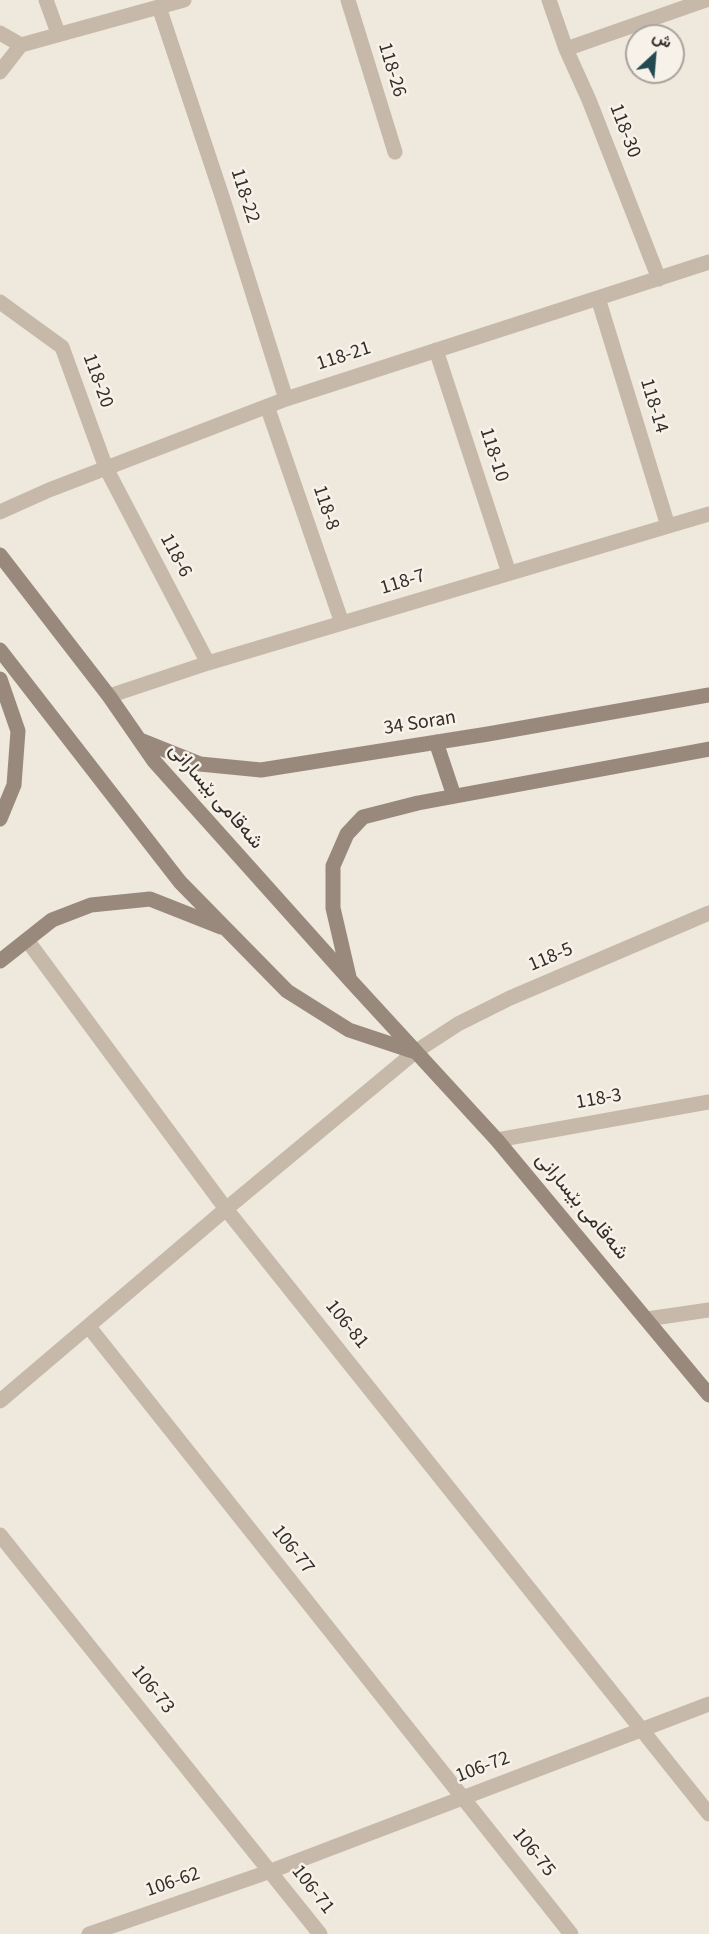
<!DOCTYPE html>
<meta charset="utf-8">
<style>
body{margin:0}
#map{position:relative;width:709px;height:1934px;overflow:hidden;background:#efe8dd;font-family:"Source Sans 3",Vazirmatn,sans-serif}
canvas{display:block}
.north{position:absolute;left:625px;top:24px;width:60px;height:60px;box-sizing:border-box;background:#f7f2e9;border:2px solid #a9a39c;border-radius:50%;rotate:26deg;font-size:16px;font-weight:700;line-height:24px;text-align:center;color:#342d29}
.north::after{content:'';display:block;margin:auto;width:21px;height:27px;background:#234a50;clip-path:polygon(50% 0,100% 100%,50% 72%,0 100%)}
</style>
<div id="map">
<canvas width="709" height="1934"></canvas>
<div class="north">ش</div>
</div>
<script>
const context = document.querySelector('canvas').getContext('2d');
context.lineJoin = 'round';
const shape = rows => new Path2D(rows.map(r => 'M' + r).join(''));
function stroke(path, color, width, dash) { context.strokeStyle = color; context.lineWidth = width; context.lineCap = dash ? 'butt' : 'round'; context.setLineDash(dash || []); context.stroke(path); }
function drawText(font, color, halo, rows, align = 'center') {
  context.font = font + ' "Source Sans 3",Vazirmatn,sans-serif'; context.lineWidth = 5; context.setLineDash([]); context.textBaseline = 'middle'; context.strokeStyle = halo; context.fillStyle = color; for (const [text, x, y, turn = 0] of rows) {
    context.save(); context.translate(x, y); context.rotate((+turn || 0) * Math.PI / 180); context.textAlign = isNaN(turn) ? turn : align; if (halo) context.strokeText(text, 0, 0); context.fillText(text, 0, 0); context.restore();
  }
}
stroke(shape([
 [46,0,58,33],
 [348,0,395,152],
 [549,0,566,49,589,100,659,279],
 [159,7,223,199,286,399],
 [0,33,21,45,184,0],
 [566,49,706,0],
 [0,72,21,45],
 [598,298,668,526],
 [0,302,62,347,106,468,208,663],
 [436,350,509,573],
 [267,406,342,623],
 [0,512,49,490,286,399,709,262],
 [109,696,208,663,709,514],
 [27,940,226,1209,709,1814],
 [497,1140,709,1102],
 [647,1319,709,1310],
 [89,1327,571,1934],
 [0,1401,226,1209,415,1052,458,1024,510,998,709,913],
 [0,1535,320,1934],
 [89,1934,271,1871,709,1704]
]), '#c6b9aa', 15);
stroke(shape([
 [0,555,109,696,154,761,350,980,497,1140,709,1395],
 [0,650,180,882,287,991,349,1030,412,1051],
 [0,679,18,731,14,785,0,819],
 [140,740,200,764,261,770,488,734,709,695],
 [436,742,454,796],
 [0,961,52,920,91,905,150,899,221,927],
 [349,977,333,908,333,866,347,834,363,817,418,803,709,749]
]), '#99897c', 15);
drawText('20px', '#342d29', '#f7f2e9', [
 ["118-26",391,70,73],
 ["118-30",624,131,69],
 ["118-22",244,196,72],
 ["118-21",344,357,-18],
 ["118-20",97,381,70],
 ["118-14",653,406,73],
 ["118-10",493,455,72],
 ["118-8",325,508,71],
 ["118-6",175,556,62],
 ["118-7",403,583,-17],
 ["34 Soran",420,724,-9],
 ["شەقامی بێسارانی",215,797,49],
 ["118-5",551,958,-23],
 ["118-3",599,1100,-10],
 ["شەقامی بێسارانی",581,1207,50],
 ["106-81",346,1325,51],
 ["106-77",292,1550,52],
 ["106-73",152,1690,51],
 ["106-72",483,1768,-21],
 ["106-75",533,1853,51],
 ["106-62",173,1883,-19],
 ["106-71",312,1890,52]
]);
</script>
